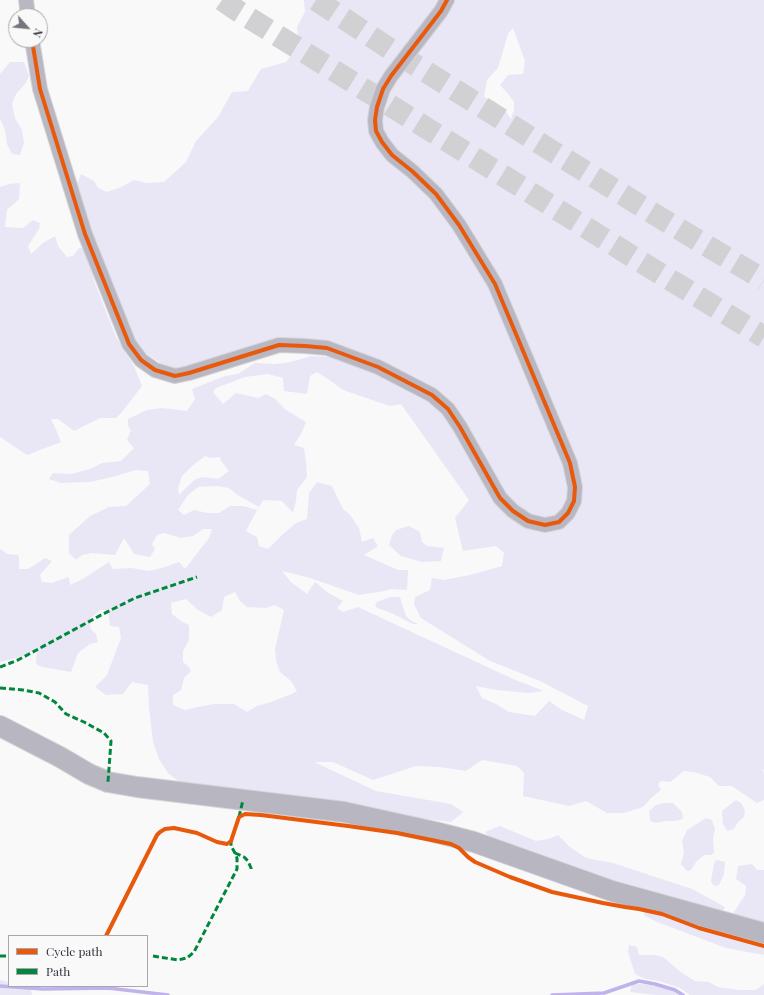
<!DOCTYPE html>
<style>
body{margin:0}
#map{position:relative;width:764px;height:995px;overflow:hidden;background:#f9f9f9;font-family:"Playfair Display",serif}
canvas{display:block}
.legend{position:absolute;left:8px;top:935px;width:140px;height:52px;box-sizing:border-box;background:#f9f9f9;border:1px solid #a9a7ad;margin:0;padding:5px 7px;list-style:none;font-size:12px;color:#302d3a}
.legend li{display:flex;align-items:center;gap:8px;height:20px}
.legend b{width:20px;border:1px solid #a9a7ad}
.north{position:absolute;left:8px;top:8px;width:40px;height:40px;box-sizing:border-box;background:#f9f9f9;border:1px solid #a9a7ad;border-radius:50%;rotate:117deg;font-size:11px;font-weight:700;line-height:16px;text-align:center;color:#302d3a}
.north::after{content:'';display:block;margin:auto;width:14px;height:18px;background:#76747d;clip-path:polygon(50% 0,100% 100%,50% 72%,0 100%)}
</style>
<div id="map">
<canvas width="764" height="995"></canvas>
<ul class="legend">
<li><b style="height:5px;background:#e8590c"></b>Cycle path</li>
<li><b style="height:5px;background:#00873e"></b>Path</li>
</ul>
<div class="north">N</div>
</div>
<script>
const context = document.querySelector('canvas').getContext('2d');
context.lineJoin = 'round';
function fill(path, color) { context.fillStyle = color; context.fill(path, 'evenodd'); }
const shape = rows => new Path2D(rows.map(r => 'M' + r).join(''));
function stroke(path, color, width, dash) { context.strokeStyle = color; context.lineWidth = width; context.lineCap = dash ? 'butt' : 'round'; context.setLineDash(dash || []); context.stroke(path); }
fill(shape([
 [304,0,764,0,764,769,763,770,764,774,764,800,757,803,732,786,719,786,710,777,694,772,684,771,670,782,661,781,658,784,661,790,651,798,643,807,624,813,607,813,586,801,569,806,523,796,524,773,517,766,482,760,466,771,440,767,416,766,373,780,333,762,314,762,376,791,451,804,463,812,451,822,412,817,181,783,168,773,159,759,153,742,149,707,148,685,132,682,123,694,106,695,95,687,107,675,121,638,119,627,110,626,108,610,100,610,89,620,91,629,96,634,98,642,90,644,78,653,71,672,42,667,36,664,37,649,20,657,0,662,0,549,7,554,18,555,19,557,19,569,28,569,45,558,52,561,40,575,42,582,51,583,69,577,70,585,83,579,109,562,113,569,132,568,148,571,162,568,179,562,185,569,209,538,212,529,203,529,193,536,181,538,164,533,157,535,152,544,155,549,150,557,134,554,124,538,115,555,92,553,82,555,76,560,69,553,69,535,90,516,109,507,126,506,150,484,148,471,136,470,112,477,90,482,61,483,49,479,53,473,71,474,90,469,102,463,121,461,134,448,127,440,131,430,128,426,128,419,147,410,162,408,187,411,195,399,192,389,225,376,238,374,255,363,275,364,291,362,311,356,332,357,309,342,179,369,162,364,140,349,126,327,96,249,77,184,81,174,94,181,98,188,107,192,119,188,134,180,146,183,164,182,186,162,196,141,218,117,232,92,248,91,261,69,286,62,299,44,297,27,305,12],
 [513,28,525,61,523,74,508,75,500,85,509,95,514,102,514,110,511,119,507,113,495,102,490,100,484,97,487,80,498,68,508,34],
 [317,372,331,381,343,390,390,406,401,404,469,500,455,518,463,551,496,546,504,553,502,566,470,575,444,580,432,578,430,590,415,597,414,604,421,618,490,661,540,681,588,706,584,720,562,710,549,701,535,716,509,712,496,704,482,698,476,686,497,690,529,693,544,691,513,679,358,607,343,612,337,608,343,601,327,592,315,582,307,594,291,582,282,571,310,578,359,595,384,591,392,589,407,590,408,570,398,570,364,555,378,546,373,538,362,542,359,528,350,515,343,509,332,486,317,482,309,493,307,519,296,523,282,535,268,549,259,546,257,537,246,531,257,510,243,506,230,506,219,513,207,513,194,510,184,515,178,510,188,495,198,487,217,486,229,488,236,494,259,507,263,500,282,501,293,513,296,501,297,490,307,477,306,462,304,448,294,445,301,434,306,422,286,410,275,399,266,394,258,398,236,393,223,404,213,392,216,388,245,377,268,374,283,378,284,391,307,394,310,376],
 [205,456,210,458,220,457,221,461,229,471,218,479,202,477,194,480,179,495,178,488,182,476,192,466],
 [235,592,240,601,247,607,266,608,275,605,284,610,275,649,276,660,280,672,291,681,297,691,292,694,268,703,257,706,247,712,234,704,214,704,198,707,185,710,173,705,173,695,181,690,184,678,191,671,189,667,183,662,183,651,189,640,189,625,182,622,172,614,171,603,186,599,198,610,211,617,222,610,224,597],
 [10,62,24,62,29,76,25,84,16,94,12,104,15,118,22,130,24,143,20,155,12,154,7,144,5,130,0,119,0,74],
 [20,183,19,199,7,210,5,227,23,228,33,220,40,223,39,229,28,246,31,254,43,243,55,236,58,246,67,257,73,256,79,248,86,248,94,281,116,337,134,366,142,386,122,412,116,418,100,418,74,431,58,419,51,419,58,434,61,442,27,455,0,437,0,187,9,184],
 [409,526,420,532,422,542,427,546,444,548,441,561,422,562,401,556,389,545,392,535,396,530],
 [390,597,400,597,406,616,410,620,418,624,413,624,389,612,377,608,375,605,377,602],
 [736,800,741,803,745,810,744,817,738,822,734,829,727,831,723,824,722,811],
 [665,803,673,803,682,812,683,819,674,821,666,821,656,823,650,821,649,811,656,805],
 [706,818,712,820,715,829,713,839,714,853,711,855,704,855,696,862,691,870,687,871,681,864,684,853,682,841,687,830],
 [500,826,536,841,549,839,558,835,570,847,586,858,613,863,692,889,725,907,721,916,615,887,491,839,485,832],
 [716,860,725,862,724,874,719,885,714,886,711,881,714,864],
 [752,864,757,870,764,870,764,928,738,922,734,912,745,895,746,886,736,879,738,866],
 [644,906,764,937,764,955,726,948,657,922,644,915],
 [629,945,637,947,639,955,655,955,663,957,682,973,695,981,709,982,718,987,739,990,756,990,764,984,764,995,690,995,680,988,659,981,645,979,635,974,628,952],
 [0,980,9,982,9,986,30,986,32,995,0,995],
 [632,984,644,984,658,986,683,995,656,995,630,992]
]), '#e9e6f6');
stroke(shape([
 [0,986,43,989,108,988,168,995],
 [552,995,604,993,639,981,655,984,675,990,683,995]
]), '#c0b3eb', 3.5);
stroke(shape([
 [222,0,238,11,523,188,633,257,764,337],
 [316,0,393,51,552,151,659,217,764,280]
]), '#d1d0d3', 22, [22, 11]);
const minor = shape([
 [26,0,28,16],
 [32,40,40,89,85,234,129,344,141,360,155,370,175,376,189,373,279,345,305,346,327,348,378,367,432,395,448,409,460,427,500,498,513,511,528,521,545,525,559,522,568,513,574,501,575,487,570,463,495,284,459,225,436,194,412,171,392,155,382,142,376,131,375,120,377,107,383,89,391,76,441,11,447,0]
]);
const secondary = shape([
 [0,726,60,757,89,774,108,782,137,787,344,812,435,832,474,842,612,891,764,933]
]);
stroke(minor, '#d5d4d7', 16);
stroke(secondary, '#d5d4d7', 22);
stroke(minor, '#b9b7c2', 14);
stroke(secondary, '#b8b6c0', 20);
stroke(shape([
 [0,667,18,660,103,614,135,598,197,577],
 [0,688,23,690,39,693,55,702,66,714,84,722,104,733,111,741,108,782],
 [239,817,243,800],
 [235,853,244,857,248,861,251,868,251,872],
 [0,956,9,956],
 [153,956,178,960,187,958,194,952,237,869,237,858,235,853,231,846,231,841]
]), '#00873e', 3, [6, 3]);
stroke(shape([
 [32,40,40,89,85,234,129,344,141,360,155,370,175,376,189,373,279,345,305,346,327,348,378,367,432,395,448,409,460,427,500,498,513,511,528,521,545,525,559,522,568,513,574,501,575,487,570,463,495,284,459,225,436,194,412,171,392,155,382,142,376,131,375,120,377,107,383,89,391,76,441,11,447,0],
 [106,936,157,835,160,832,165,829,174,828,197,833,217,842,227,844,231,841,239,817,245,814,261,815,348,826,397,833,451,844,459,848,468,857,475,862,510,877,552,892,603,903,625,907,639,909,662,914,699,928,764,946]
]), '#e8590c', 4);
</script>
